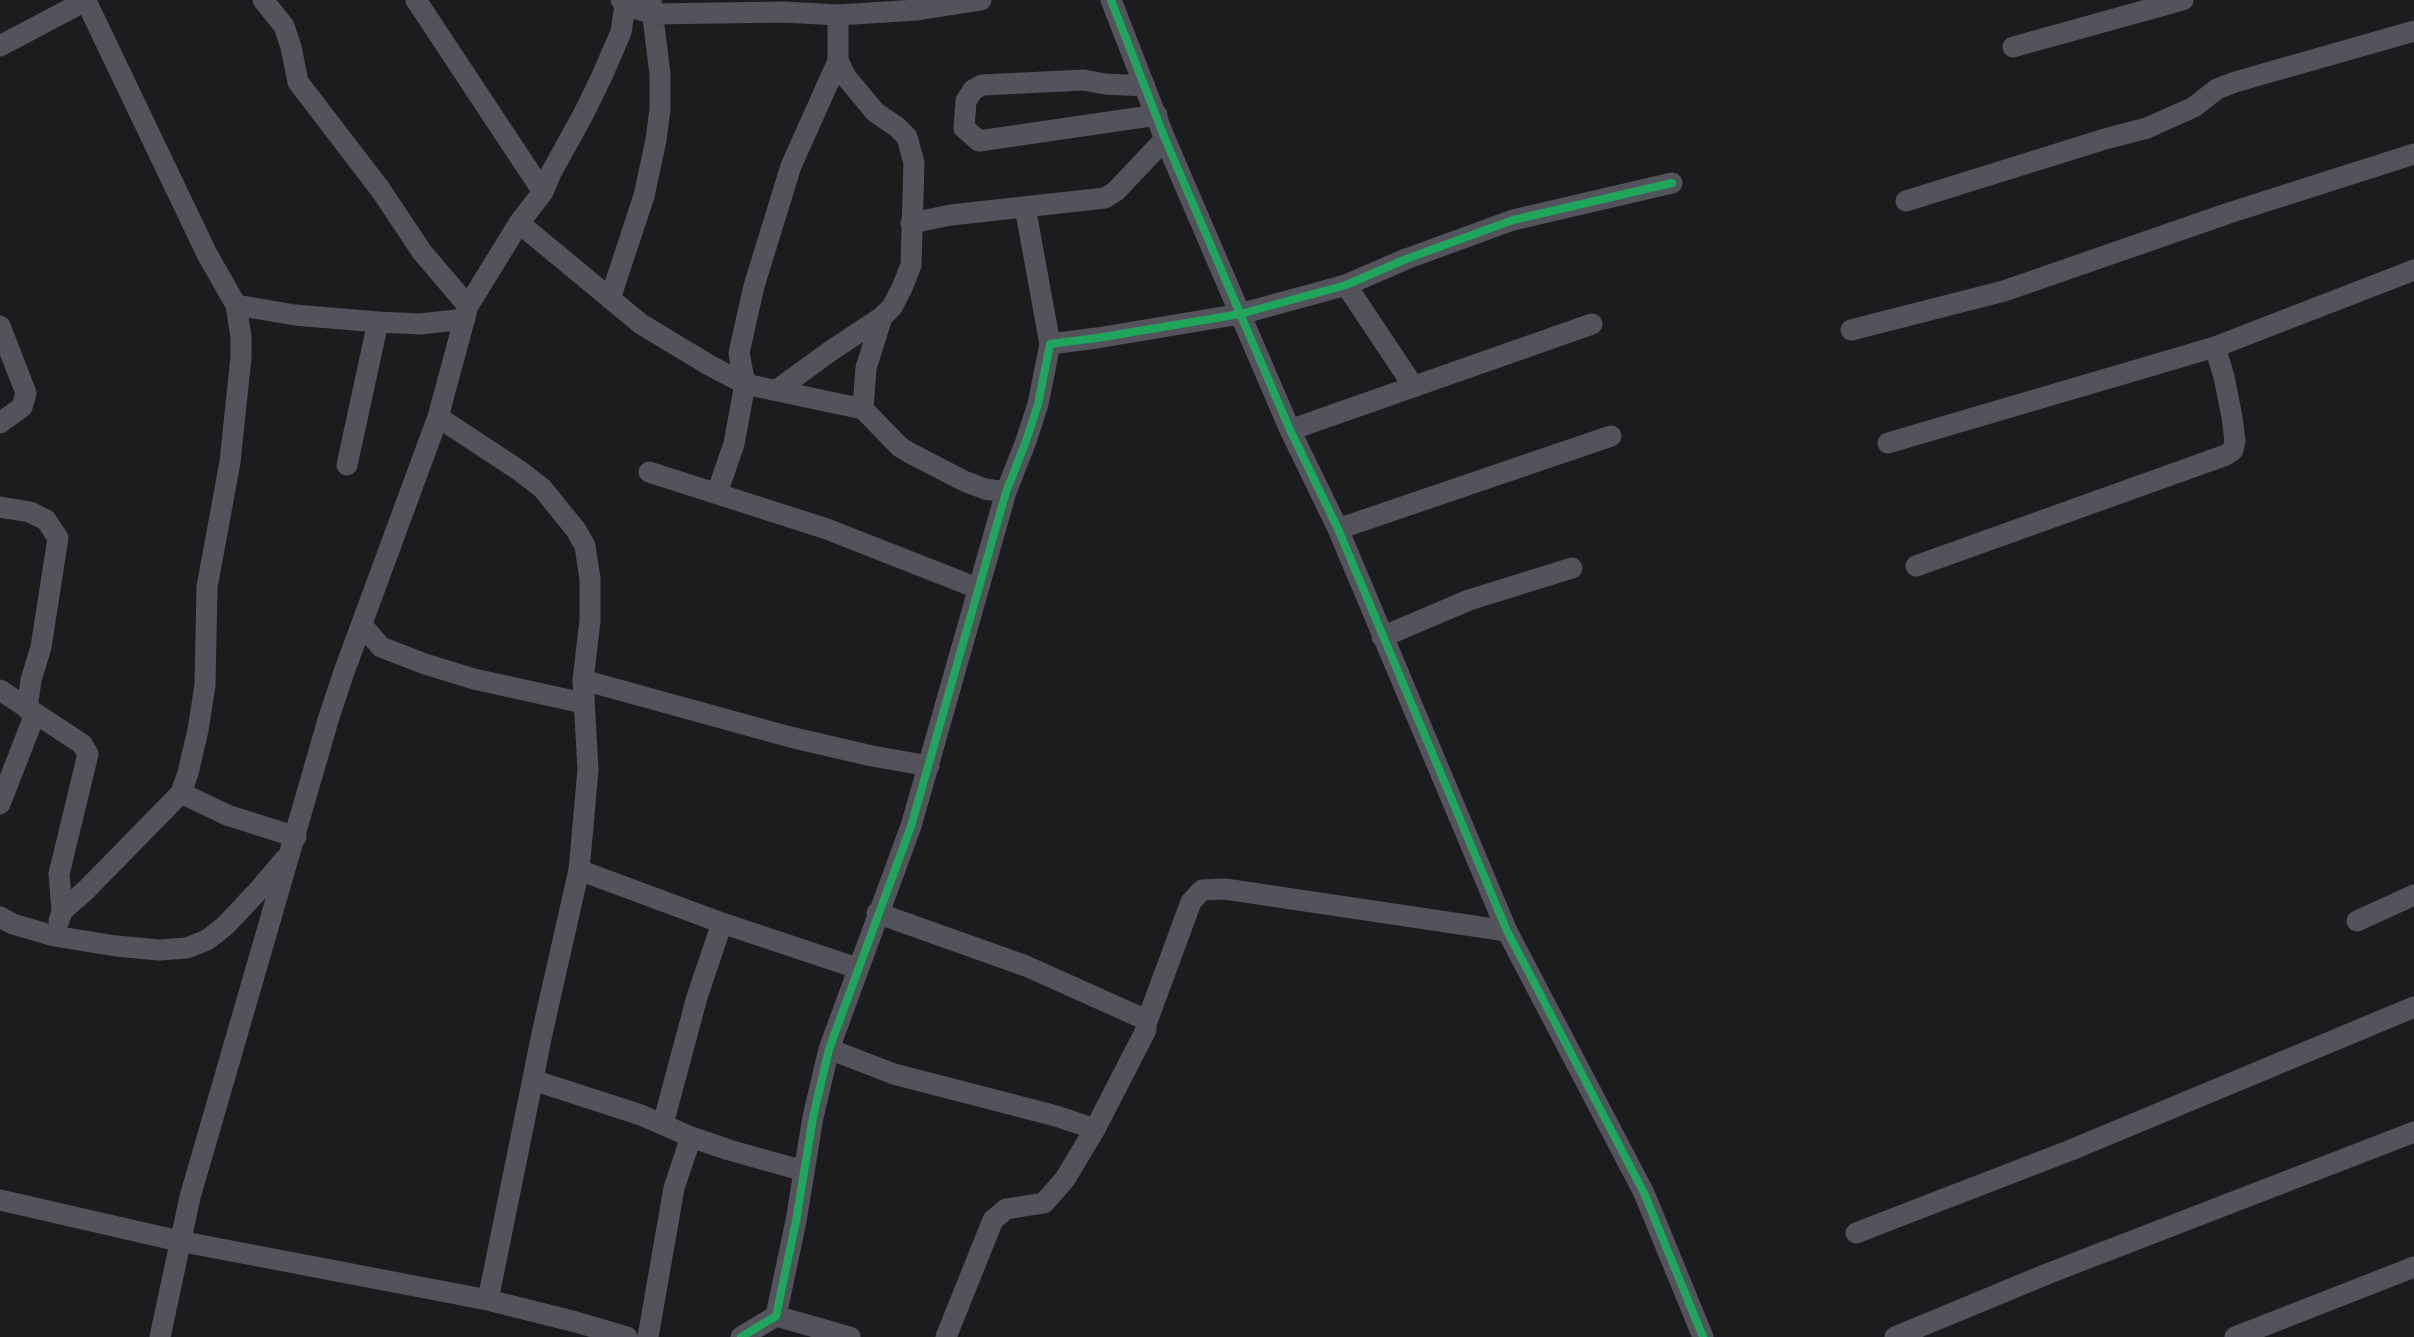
<!DOCTYPE html>
<style>
body{margin:0}
canvas{display:block;background:#1c1c1f}
</style>
<canvas width="2414" height="1337"></canvas>
<script>
const context = document.querySelector('canvas').getContext('2d');
context.lineJoin = 'round';
const shape = rows => new Path2D(rows.map(r => 'M' + r).join(''));
function stroke(path, color, width, dash) { context.strokeStyle = color; context.lineWidth = width; context.lineCap = dash ? 'butt' : 'round'; context.setLineDash(dash || []); context.stroke(path); }
stroke(shape([
 [263,0,284,26,291,47,298,82,380,189,422,252,468,306],
 [416,0,543,192],
 [621,0,625,5,653,14,784,12,838,15,917,10,981,0],
 [1111,0,1165,139,1290,430,1338,529,1507,931,1644,1193,1703,1337],
 [0,46,87,0],
 [2013,47,2183,0],
 [838,61,846,77,875,112,897,127,907,137,914,163,911,265,902,288,892,307,882,317,866,368,863,409,900,447,910,453,964,481,985,489,1006,492],
 [1145,86,1105,84,1084,80,982,85,973,90,966,101,964,128,979,141,1157,115],
 [1906,201,2105,139,2147,128,2194,107,2217,89,2235,82,2414,31],
 [1025,207,1050,344],
 [519,223,641,324,709,365,745,384,863,409],
 [911,223,951,215,1105,198,1116,191,1165,139],
 [1346,285,1414,387],
 [610,299,644,196,656,140,660,109,660,74,651,1],
 [236,305,295,315,378,322,420,324,465,319],
 [0,326,26,393,22,407,0,423],
 [1851,330,2004,291,2229,213,2414,154],
 [777,390,832,350,882,317],
 [438,417,520,471,542,488,576,530,585,546,590,579,590,621,583,680,588,770,579,870,543,1029,488,1300],
 [1290,430,1592,324],
 [1888,443,2215,347,2414,270],
 [347,465,378,322],
 [649,472,827,529,977,588],
 [717,493,734,444,745,384,739,353,754,286,791,166,838,61,838,15],
 [0,507,30,512,46,520,58,538,41,647,31,680,27,709],
 [1338,529,1611,436],
 [1916,566,2226,455,2233,450,2235,441,2232,417,2224,377,2215,347],
 [362,625,381,647,425,664,474,679,583,703],
 [1382,637,1469,600,1572,568],
 [583,680,790,737,872,756,929,766],
 [0,690,82,744,88,754,59,874,62,911,59,921],
 [181,793,227,815,296,837],
 [0,804,35,714],
 [579,870,722,923,857,968],
 [62,911,86,890,181,793,188,773,198,730,205,685,207,587,230,462,241,357,241,337,236,305,207,254,86,1],
 [877,913,1026,966,1142,1018,1146,1024],
 [0,917,13,924,54,936,116,946,159,950,187,948,207,940,225,926,257,892,285,859],
 [2357,921,2414,895],
 [829,1049,894,1074,1056,1116,1095,1129],
 [533,1080,641,1115,691,1137,729,1150,804,1171],
 [663,1124,697,997,722,923],
 [0,1200,179,1241,488,1300,576,1322,627,1337],
 [1856,1233,2071,1150,2414,1007],
 [776,1316,850,1337],
 [160,1337,190,1197,329,717,344,672,438,417,468,306,519,223,543,192,551,173,584,113,602,76,621,32,625,5],
 [648,1337,674,1188,691,1137],
 [741,1337,776,1316,796,1221,813,1117,829,1049,911,826,1006,492,1026,441,1038,404,1050,344,1097,338,1240,314,1346,285,1406,259,1513,220,1672,183],
 [946,1337,993,1220,1006,1209,1044,1203,1065,1179,1095,1129,1146,1030,1146,1024,1191,902,1202,890,1225,889,1507,931],
 [1895,1337,2047,1274,2414,1132],
 [2235,1337,2414,1267]
]), '#53535c', 21);
stroke(shape([
 [1111,0,1165,139,1290,430,1338,529,1507,931,1644,1193,1703,1337],
 [741,1337,776,1316,796,1221,813,1117,829,1049,911,826,1006,492,1026,441,1038,404,1050,344,1097,338,1240,314,1346,285,1406,259,1513,220,1672,183]
]), '#20a55d', 8);
</script>
